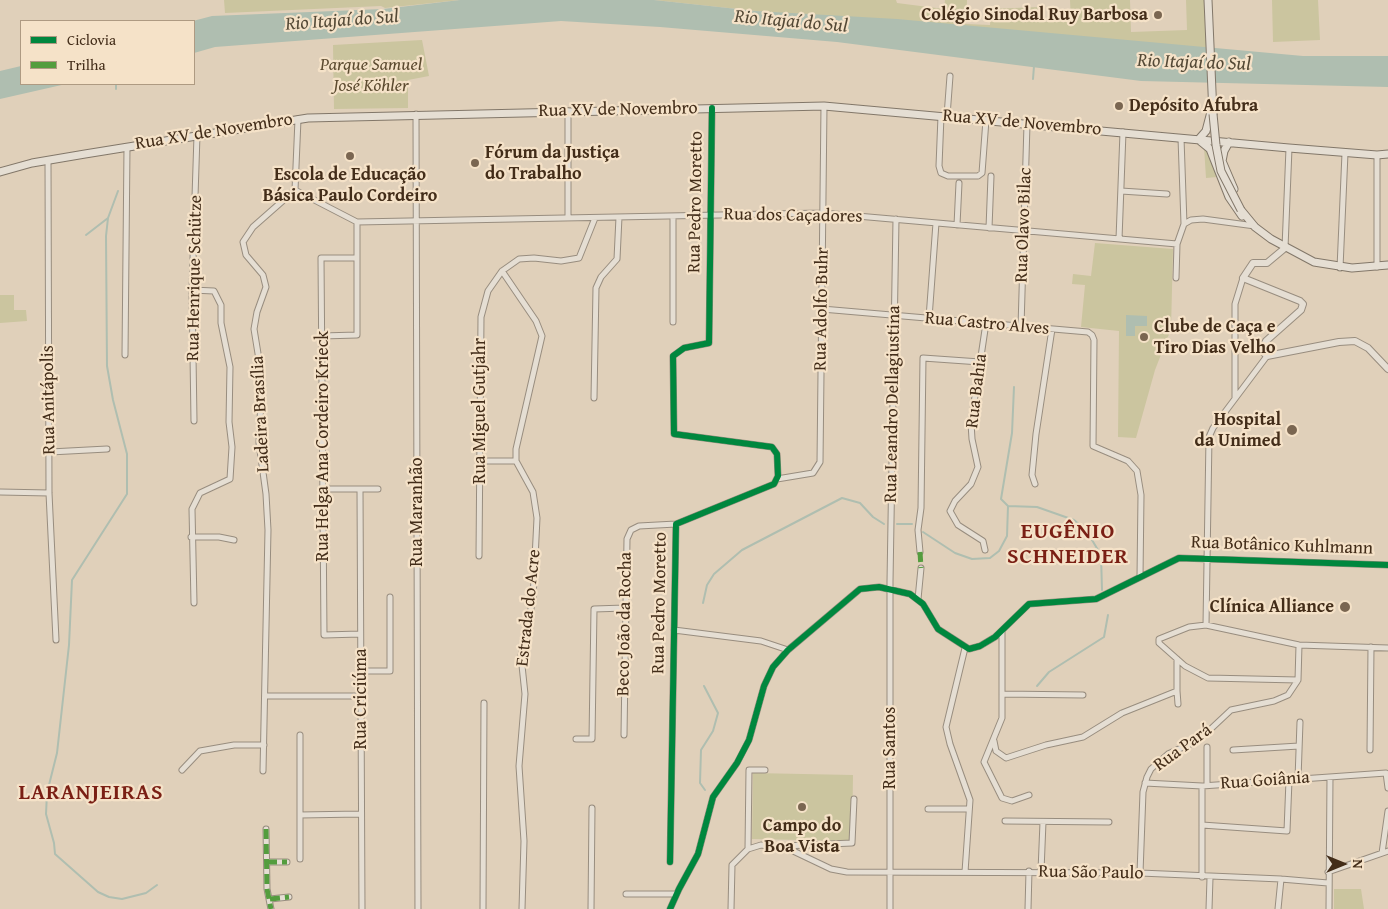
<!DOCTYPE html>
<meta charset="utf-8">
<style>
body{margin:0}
#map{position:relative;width:1388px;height:909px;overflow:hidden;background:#e0d0ba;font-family:"Gentium Book Plus",serif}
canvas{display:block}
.legend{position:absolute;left:20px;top:20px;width:175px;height:65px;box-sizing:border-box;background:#f5e2c8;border:1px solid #ae9a82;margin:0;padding:6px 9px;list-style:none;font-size:15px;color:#432d19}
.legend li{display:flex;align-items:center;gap:10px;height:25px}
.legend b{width:25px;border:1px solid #ae9a82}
.north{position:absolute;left:1318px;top:839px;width:50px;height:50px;-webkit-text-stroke:4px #f5e2c8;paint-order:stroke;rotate:90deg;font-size:14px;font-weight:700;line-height:20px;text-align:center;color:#432d19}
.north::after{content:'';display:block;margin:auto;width:18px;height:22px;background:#432d19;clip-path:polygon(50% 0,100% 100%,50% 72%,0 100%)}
</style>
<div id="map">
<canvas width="1388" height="909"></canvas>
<ul class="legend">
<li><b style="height:6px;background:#00873e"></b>Ciclovia</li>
<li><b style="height:6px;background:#549d3e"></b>Trilha</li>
</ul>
<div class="north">N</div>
</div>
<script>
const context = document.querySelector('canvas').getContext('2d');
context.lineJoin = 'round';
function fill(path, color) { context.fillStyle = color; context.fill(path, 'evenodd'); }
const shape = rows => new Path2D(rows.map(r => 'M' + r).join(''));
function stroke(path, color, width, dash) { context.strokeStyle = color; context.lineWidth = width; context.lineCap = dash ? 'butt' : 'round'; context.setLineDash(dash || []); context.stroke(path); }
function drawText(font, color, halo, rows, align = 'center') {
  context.font = font + ' "Gentium Book Plus",serif'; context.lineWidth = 4.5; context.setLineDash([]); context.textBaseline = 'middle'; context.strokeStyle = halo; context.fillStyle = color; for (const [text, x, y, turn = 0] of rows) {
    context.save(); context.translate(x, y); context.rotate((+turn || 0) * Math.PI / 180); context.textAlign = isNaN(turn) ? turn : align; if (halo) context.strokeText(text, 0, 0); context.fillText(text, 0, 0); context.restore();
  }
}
fill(shape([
 [224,0,460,0,385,8,381,6,225,13],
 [654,0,896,0,897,3,944,9,945,0,967,0,966,24,990,25,991,9,1038,7,1037,22,1071,21,1070,0,1130,0,1131,32,1187,30,1186,0,1206,0,1209,48,756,11],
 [1272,0,1318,0,1320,40,1273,42],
 [422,40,429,76,408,80,408,108,334,109,333,45],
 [1204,147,1208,148,1217,177,1206,178],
 [1095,243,1173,249,1171,329,1155,370,1136,438,1118,437,1119,331,1081,327,1085,285,1072,284,1073,274,1091,276],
 [0,295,14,295,14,310,26,310,27,321,0,323],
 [753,773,853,775,852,841,752,839],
 [1334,889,1361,889,1364,909,1334,909]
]), '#cbc59f');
fill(shape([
 [460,0,654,0,756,11,897,19,1303,56,1388,56,1388,87,1141,81,837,42,660,27,561,21,215,47,194,53,193,21,212,16,383,9],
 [21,66,21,84,66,84,0,99,0,71],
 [1126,315,1147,316,1147,326,1135,326,1135,336,1126,336]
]), '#afbeb0');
stroke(shape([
 [1033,79,1034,66],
 [116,84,116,89],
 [108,218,106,236,107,366,113,400,127,454,127,494,72,580,69,645,57,753,47,793,46,814,54,843,55,854,98,892,109,897,122,899,146,893,157,885],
 [86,235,108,218,118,191],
 [1014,387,1012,433,1001,499,1008,506,1037,507,1074,520,1086,530,1101,555,1102,590],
 [897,524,912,524],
 [923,532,955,553,972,559,990,558,999,551,1007,536,1008,506],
 [703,603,707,585,714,574,742,550,842,498,860,503,873,517,884,524],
 [704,686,718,713,713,731,701,750,700,783,705,790],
 [1037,686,1049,672,1104,637,1108,615]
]), '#afbeb0', 2);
const minor = shape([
 [416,114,418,909],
 [941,116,939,166,941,173,948,176,978,176,982,173,986,120],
 [947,116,950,76],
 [48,160,49,493,56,640],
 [295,190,357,222,823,213,1177,244],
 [1121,191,1167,194],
 [568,218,568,111],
 [1184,224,1191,220,1203,219,1255,226],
 [957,225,959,183],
 [989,228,991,176],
 [1119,239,1123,132],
 [1285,248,1289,148],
 [357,258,321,258,324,635,360,634],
 [1377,267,1377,155],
 [1340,268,1345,153],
 [1176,278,1177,244,1184,224,1181,138],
 [192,290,214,291,221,305,221,323,230,367,229,422,232,447,230,479,200,493,192,509,194,603],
 [822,309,1088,332,1092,335,1094,340,1093,446,1128,461,1137,471,1141,495,1140,577],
 [929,318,936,223],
 [673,322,673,216],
 [1021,327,1027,124],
 [322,336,357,335,357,222],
 [125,355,127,147],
 [594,398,596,288,601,277,617,259,619,217],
 [1235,398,1235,304,1243,278],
 [194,421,192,290,197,135],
 [50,452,107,449],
 [480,461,516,461],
 [777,479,813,473,820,462,824,106],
 [1035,484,1032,475,1036,434,1052,329],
 [323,489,378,489],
 [360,489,362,909],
 [0,492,49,493],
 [191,537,219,537,234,540],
 [985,550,983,541,958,525,950,511,955,501,971,484,978,467,972,439,971,423,986,323],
 [920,552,918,530,921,508,923,358,980,362],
 [479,556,481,317,488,291,502,271],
 [918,599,921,568],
 [1206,625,1209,437,1213,428,1267,356],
 [674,630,761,641,788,650],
 [1002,632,1002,718,984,762,1002,798,1012,801,1029,795],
 [965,648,946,727,950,744,970,800,965,872],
 [361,671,390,671,390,597],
 [1298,680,1208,678,1185,666,1159,643,1159,639,1189,627,1206,625,1299,645,1388,648],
 [1177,691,1178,704],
 [1002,694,1083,695],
 [266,696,361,696],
 [300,735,300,859],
 [624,735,627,539,631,530,639,526,676,524],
 [576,739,592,739,594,609,625,608],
 [994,741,996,751,1006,758,1046,745,1083,737,1122,713,1177,691,1177,659],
 [1207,747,1207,785],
 [1233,750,1299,746],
 [1370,750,1371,647],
 [182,770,200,751,234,745,264,745],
 [263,771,268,530,266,494,259,443,262,378,254,329,257,312,266,287,263,275,246,255,243,242,253,227,295,190,298,119],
 [1298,779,1300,722],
 [1145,783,1202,786,1386,773,1388,788],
 [928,809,969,809],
 [300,815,360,814],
 [1005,821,1109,822],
 [1202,825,1287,831,1289,780],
 [266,829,267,889,271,909],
 [784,846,852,843,854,799],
 [748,849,749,770,765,770],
 [1382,853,1388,811],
 [267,862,287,862],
 [670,862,676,524,774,484,778,476,777,454,772,447,674,434,673,356,684,348,709,343,712,108],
 [1041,871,1043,822],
 [1328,872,1388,851],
 [1140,873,1143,792,1147,777,1151,769,1168,754,1199,740,1231,710,1274,701,1288,695,1298,680,1299,645],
 [1202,877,1202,786],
 [626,894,676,894],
 [270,899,289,897],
 [483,909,484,703],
 [522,909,524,841,519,766,525,694,521,656,533,599,537,518,533,492,516,461,516,449,542,336,536,321,502,271,519,259,534,258,561,261,579,258,595,218],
 [591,909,592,808],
 [670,909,679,889,698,854,713,797,737,763,749,740,764,686,773,667,788,650,860,589,879,587,910,594,923,604,938,629,969,649,980,646,995,637,1029,604,1096,599,1179,558,1388,565],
 [731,909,732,865,748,849,761,845,789,849,831,869,847,872,1140,873,1281,879,1328,883],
 [890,909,890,582,896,219],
 [1028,909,1029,871],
 [1209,909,1210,878],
 [1278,909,1281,879],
 [1329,909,1330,777]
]);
const tertiary = shape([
 [1285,248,1267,263,1253,263,1243,278,1300,301,1303,304,1301,310,1266,341,1263,347,1264,353,1267,356,1339,342,1355,341,1368,348,1388,369]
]);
const secondary = shape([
 [1208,0,1213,114],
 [1199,139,1206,131,1212,108],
 [1199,140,1210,149,1229,197,1242,216],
 [1229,142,1224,151,1222,161,1234,189],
 [0,172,32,163,85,154,308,118,824,106,1289,148,1377,155,1388,154],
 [1241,210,1255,227,1271,239,1314,262,1352,268,1388,265]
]);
stroke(minor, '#988d7f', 7);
stroke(tertiary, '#988d7f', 8);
stroke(secondary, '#827769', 9);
stroke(minor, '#e5ded3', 5);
stroke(tertiary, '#e5ded3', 6);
stroke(secondary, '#e5ded3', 7);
const secondaryBridge = shape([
 [1213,114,1216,145,1221,171,1241,210]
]);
stroke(secondaryBridge, '#827769', 9, []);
stroke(secondaryBridge, '#e5ded3', 7);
stroke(shape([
 [920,552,921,568],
 [266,829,267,889,271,909],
 [267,862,287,862],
 [270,899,289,897]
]), '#549d3e', 5, [10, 5]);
stroke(shape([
 [670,862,676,524,774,484,778,476,777,454,772,447,674,434,673,356,684,348,709,343,712,108],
 [670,909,679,889,698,854,713,797,737,763,749,740,764,686,773,667,788,650,860,589,879,587,910,594,923,604,938,629,969,649,980,646,995,637,1029,604,1096,599,1179,558,1388,565]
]), '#00873e', 6);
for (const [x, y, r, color] of [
 [1158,15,5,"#7a6651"],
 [1119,106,5,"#7a6651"],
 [350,156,5,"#7a6651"],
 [475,163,5,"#7a6651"],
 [1144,337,5,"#7a6651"],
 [1292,430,6,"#7a6651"],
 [1345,607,6,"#7a6651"],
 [802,807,5,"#7a6651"]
]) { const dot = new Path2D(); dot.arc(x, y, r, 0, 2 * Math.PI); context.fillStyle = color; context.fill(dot); stroke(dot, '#f5e2c8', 2); }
drawText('bold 18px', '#432d19', '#f5e2c8', [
 ["Colégio Sinodal Ruy Barbosa",1148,15],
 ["Depósito Afubra",1129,106,"left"],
 ["Fórum da Justiça",485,153,"left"],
 ["do Trabalho",485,174,"left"],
 ["Escola de Educação",350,175,"center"],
 ["Básica Paulo Cordeiro",350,196,"center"],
 ["Clube de Caça e",1154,327,"left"],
 ["Tiro Dias Velho",1154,348,"left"],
 ["Hospital",1281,420],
 ["da Unimed",1281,441],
 ["Clínica Alliance",1334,607],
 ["Campo do",802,826,"center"],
 ["Boa Vista",802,847,"center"]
], 'right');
drawText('italic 18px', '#5b4a2f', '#f5e2c8', [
 ["Parque Samuel",371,65],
 ["José Köhler",371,86]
]);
drawText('18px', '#432d19', '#f5e2c8', [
 ["Rua XV de Novembro",618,110,-1],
 ["Rua XV de Novembro",1022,123,5],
 ["Rua XV de Novembro",214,132,-9],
 ["Rua Pedro Moretto",696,202,-89],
 ["Rua dos Caçadores",793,216,1],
 ["Rua Olavo Bilac",1024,225,-88],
 ["Rua Henrique Schütze",195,278,-89],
 ["Rua Adolfo Buhr",822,309,-89],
 ["Rua Castro Alves",987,324,5],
 ["Rua Bahia",977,391,-83],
 ["Rua Anitápolis",49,400,-91],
 ["Rua Leandro Dellagiustina",893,404,-89],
 ["Rua Miguel Gutjahr",480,411,-90],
 ["Ladeira Brasília",261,414,-93],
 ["Rua Helga Ana Cordeiro Krieck",323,446,-90],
 ["Rua Maranhão",417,512,-90],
 ["Rua Botânico Kuhlmann",1282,546,2],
 ["Rua Pedro Moretto",660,603,-89],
 ["Estrada do Acre",529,608,-84],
 ["Beco João da Rocha",625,624,-89],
 ["Rua Criciúma",361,699,-90],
 ["Rua Santos",890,748,-90],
 ["Rua Pará",1183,748,-36],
 ["Rua Goiânia",1265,781,-4],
 ["Rua São Paulo",1091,873,1]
]);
drawText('italic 19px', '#544936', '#f5e2c8', [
 ["Rio Itajaí do Sul",342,21,-4],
 ["Rio Itajaí do Sul",791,22,5],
 ["Rio Itajaí do Sul",1194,63,2]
]);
context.letterSpacing = '1px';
drawText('bold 22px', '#7a1f14', '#f5e2c8', [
 ["EUGÊNIO",1068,532],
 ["SCHNEIDER",1068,557],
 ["LARANJEIRAS",91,793]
]);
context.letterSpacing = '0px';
</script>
